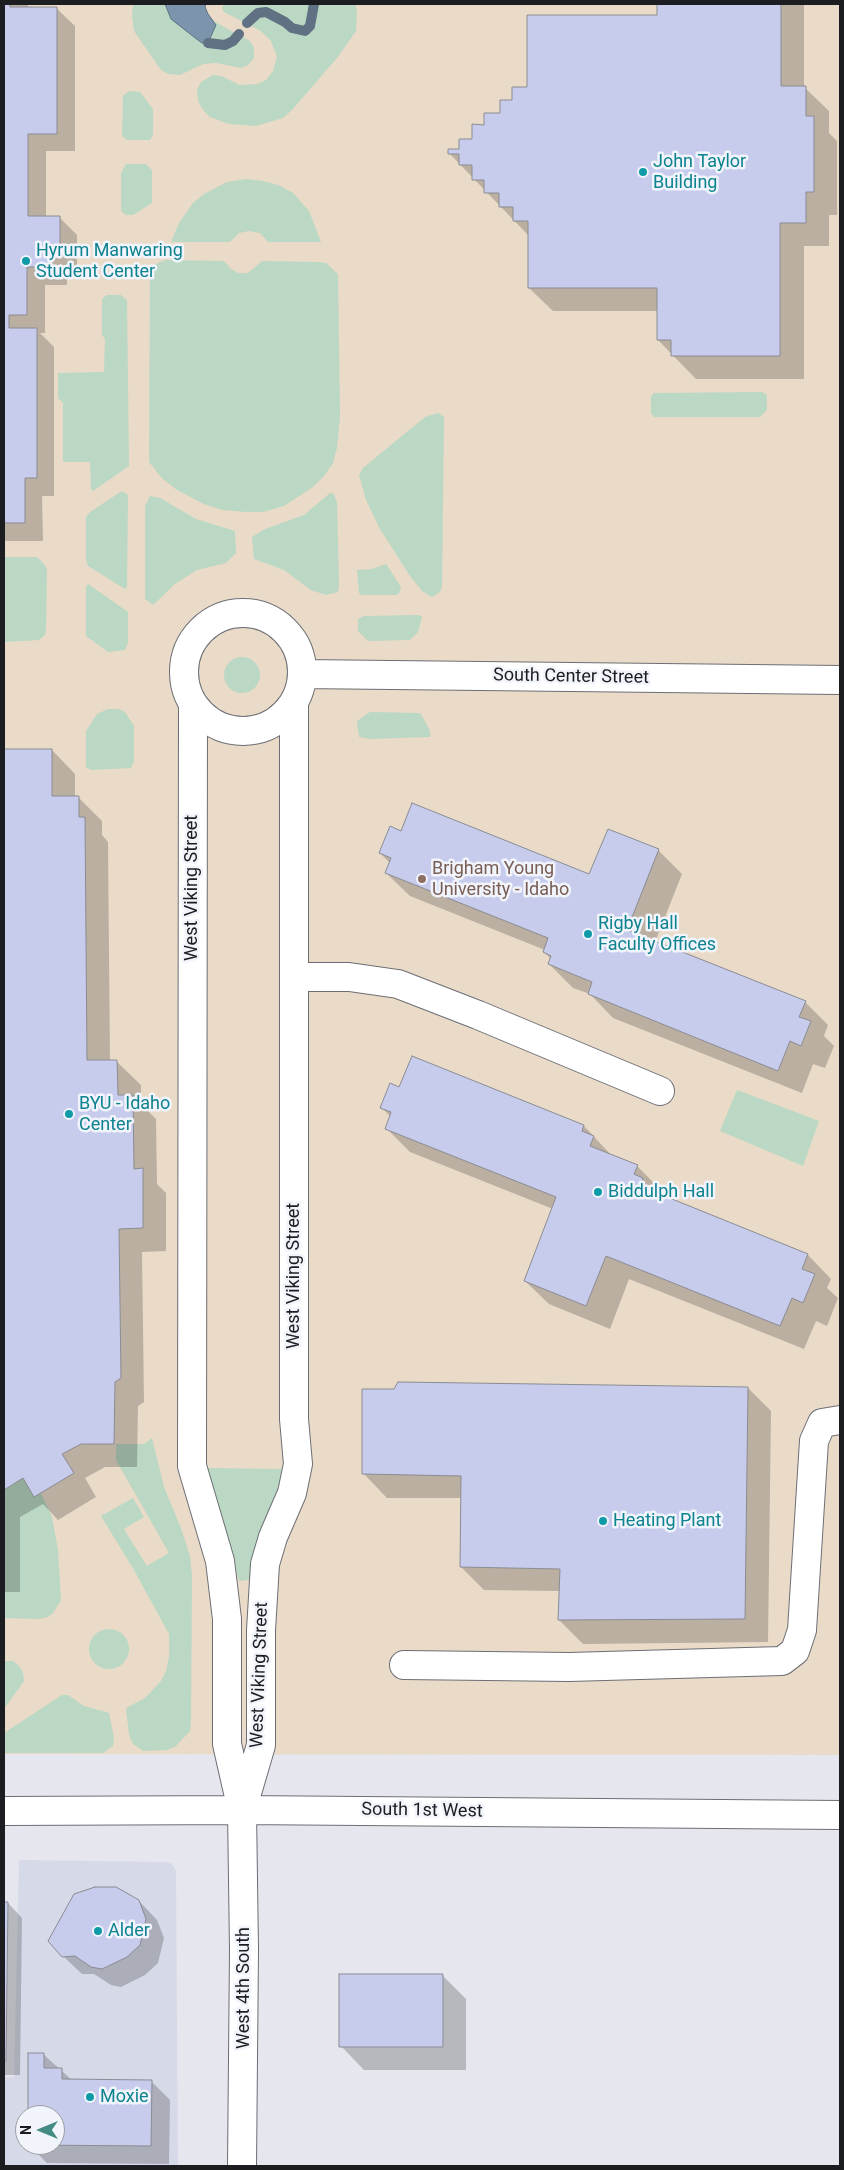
<!DOCTYPE html>
<style>
body{margin:0}
#map{position:relative;width:844px;height:2170px;overflow:hidden;background:#e5e6ee;font-family:Roboto,sans-serif}
canvas{display:block}
.frame{position:absolute;inset:0;border:5px solid #1c1d20;pointer-events:none}
.north{position:absolute;left:15px;top:2105px;width:50px;height:50px;box-sizing:border-box;background:#f2f4fc;border:1px solid #9c9ea4;border-radius:50%;rotate:270deg;font-size:14px;font-weight:700;line-height:20px;text-align:center;color:#1c1d20}
.north::after{content:'';display:block;margin:auto;width:18px;height:22px;background:#448b86;clip-path:polygon(50% 0,100% 100%,50% 72%,0 100%)}
</style>
<div id="map">
<canvas width="844" height="2170"></canvas>
<div class="frame"></div>
<div class="north">N</div>
</div>
<script>
const context = document.querySelector('canvas').getContext('2d');
context.lineJoin = 'round';
function fill(path, color) { context.fillStyle = color; context.fill(path, 'evenodd'); }
const shape = rows => new Path2D(rows.map(r => 'M' + r).join(''));
function stroke(path, color, width, dash) { context.strokeStyle = color; context.lineWidth = width; context.lineCap = dash ? 'butt' : 'round'; context.setLineDash(dash || []); context.stroke(path); }
function drawText(font, color, halo, rows, align = 'center') {
  context.font = font + ' Roboto,sans-serif'; context.lineWidth = 5; context.setLineDash([]); context.textBaseline = 'middle'; context.strokeStyle = halo; context.fillStyle = color; for (const [text, x, y, turn = 0] of rows) {
    context.save(); context.translate(x, y); context.rotate((+turn || 0) * Math.PI / 180); context.textAlign = isNaN(turn) ? turn : align; if (halo) context.strokeText(text, 0, 0); context.fillText(text, 0, 0); context.restore();
  }
}
fill(shape([
 [19,1860,166,1862,172,1864,176,1871,178,2166,4,2166,4,2078,14,2077],
 [25,2115,55,2115,55,2145,25,2145]
]), '#d6d9e8');
fill(shape([
 [4,4,840,4,840,1755,4,1754]
]), '#e9dbc8');
fill(shape([
 [133,4,206,4,205,7,208,14,215,22,250,41,254,48,254,58,248,65,241,68,216,63,203,64,180,75,169,74,161,70,134,31,132,16],
 [224,4,264,5,267,4,355,4,357,11,356,31,337,58,292,110,283,118,256,126,229,124,210,117,203,110,198,101,197,90,201,82,213,75,221,76,240,85,258,84,266,80,273,71,277,57,271,41,261,31,224,12,222,8],
 [129,91,140,92,153,109,153,135,150,140,127,140,122,136,123,96],
 [126,164,146,164,152,170,152,203,133,215,126,215,121,211,121,173],
 [246,179,263,181,278,185,293,193,309,211,321,242,268,242,260,233,249,231,239,233,230,242,171,242,179,223,193,203,204,194,227,182],
 [165,260,224,261,231,269,238,273,248,273,262,261,316,262,326,263,338,274,340,416,337,448,333,463,324,476,313,487,284,506,263,512,246,512,223,510,204,504,177,490,162,478,149,462,150,271,154,265],
 [107,295,121,295,127,300,129,466,93,491,91,489,90,462,63,462,63,403,58,398,58,373,104,372,105,339,102,335,102,299],
 [762,392,767,395,767,410,760,417,654,417,651,413,651,396,654,393],
 [438,413,444,417,442,587,440,592,432,597,422,591,410,576,380,529,366,500,359,475,363,468,425,417],
 [122,491,128,495,127,587,125,589,88,566,86,560,86,517,90,512],
 [330,493,334,494,337,503,339,584,338,592,326,595,311,590,284,570,254,559,252,537,265,529,304,515],
 [150,496,160,498,196,519,235,531,236,553,226,563,197,570,175,584,153,605,145,599,145,506],
 [4,557,37,557,45,565,47,570,46,630,45,635,39,640,4,642],
 [386,564,401,587,399,593,397,595,362,595,359,593,357,570,372,569],
 [88,584,128,612,128,643,125,650,108,652,86,636,86,587],
 [419,615,422,617,418,632,410,640,368,641,358,631,358,619,364,616],
 '224 675a18 18 0 1 1 36 0a18 18 0 1 1-36 0Z',
 [108,709,118,709,125,712,134,726,134,761,131,768,91,770,86,767,86,731,97,714],
 [370,712,418,713,421,714,430,731,430,737,370,739,359,737,357,721],
 [737,1090,819,1121,803,1166,720,1131],
 [152,1438,164,1487,182,1531,190,1556,192,1575,191,1723,190,1731,176,1746,167,1750,143,1751,133,1744,129,1735,126,1708,145,1698,161,1681,166,1671,169,1657,169,1634,134,1570,101,1516,133,1498,144,1517,124,1529,145,1563,147,1566,169,1553,116,1460,116,1444,144,1444],
 [206,1468,283,1469,285,1485,269,1510,255,1546,249,1580,239,1581],
 [25,1474,40,1491,52,1517,58,1550,61,1600,53,1613,48,1617,39,1619,4,1618,4,1487],
 '89 1649a20 20 0 1 1 40 0a20 20 0 1 1-40 0Z',
 [4,1661,13,1661,19,1666,23,1672,24,1681,4,1709],
 [62,1695,68,1695,84,1706,109,1713,114,1738,113,1746,103,1753,4,1753,4,1733]
]), '#bad8c3');
const water = shape([
 [165,4,206,4,205,7,208,14,216,25,208,43,202,43,194,37,171,19,165,4]
]);
fill(water, '#7c95ad');
stroke(water, '#5f7183', 1);
fill(shape([
 [4,4,28,4,28,8,56,8,75,26,75,151,46,151,46,217,59,217,77,235,77,272,67,272,67,285,45,285,45,333,40,333,54,347,54,496,42,496,43,541,4,541],
 [658,4,804,4,804,87,829,111,829,133,837,141,837,215,829,215,829,246,804,246,804,379,696,379,658,340,658,311,553,311,529,288,529,236,449,153,460,151,473,140,485,126,528,89,658,16],
 [52,750,75,774,75,797,78,797,102,821,102,835,108,842,110,1062,117,1062,141,1085,141,1104,156,1119,157,1184,166,1193,166,1251,142,1252,144,1402,138,1406,137,1467,105,1467,85,1478,96,1497,58,1520,43,1504,20,1517,20,1592,4,1592,4,751],
 [402,833,590,876,658,850,682,874,655,942,805,1002,828,1025,824,1036,834,1046,825,1068,813,1064,802,1093,613,1018,590,994,573,988,549,964,551,959,544,952,545,950,410,896,386,873,390,863,380,853],
 [413,1058,584,1126,612,1156,637,1166,661,1190,658,1195,808,1255,831,1279,827,1288,838,1298,827,1326,816,1321,804,1349,629,1279,610,1329,549,1304,525,1281,553,1209,410,1152,386,1128,391,1117,382,1108,400,1088],
 [748,1388,771,1411,768,1642,583,1644,559,1620,560,1591,484,1590,461,1567,462,1498,387,1498,364,1474],
 [139,1901,157,1920,164,1938,158,1963,145,1975,121,1987,111,1985,94,1974,82,1974,63,1956],
 [4,1903,8,1903,22,1918,20,2075,4,2075],
 [442,1975,466,1999,466,2070,364,2070,341,2046],
 [43,2054,73,2081,151,2081,170,2100,169,2164,47,2163,29,2145,55,2145,55,2115,29,2115]
]), '#0003');
stroke(shape([
 [247,23,258,13,266,12,285,22,292,28,305,31,310,26,314,4],
 [208,43,225,45,233,41,239,34]
]), '#5f7183', 10);
const building = shape([
 [4,4,10,4,10,7,57,7,57,134,28,134,28,216,60,216,60,254,49,254,49,267,27,267,27,315,9,315,9,328,37,328,37,478,25,478,25,523,4,523,4,4],
 [657,4,781,4,781,86,806,86,806,116,814,116,814,192,806,192,806,223,780,223,780,356,671,356,671,340,657,340,657,288,528,288,528,221,513,221,513,207,499,207,499,193,484,193,484,180,472,180,472,165,459,165,459,154,448,154,448,149,459,149,459,139,472,139,472,124,484,125,484,113,500,113,500,100,512,100,512,87,527,87,527,15,657,15,657,4],
 [4,749,52,749,52,796,79,796,79,817,85,817,87,1060,117,1060,118,1095,133,1095,134,1169,143,1168,143,1228,119,1229,121,1378,115,1382,114,1444,81,1444,62,1454,74,1473,34,1497,23,1478,4,1490,4,749],
 [412,803,589,874,608,829,659,849,627,930,806,1001,799,1017,811,1021,801,1046,790,1041,778,1071,588,994,592,982,548,964,551,956,543,952,548,938,385,873,391,858,379,853,390,826,401,831,412,803],
 [412,1056,584,1125,582,1131,594,1136,590,1146,638,1165,634,1174,643,1178,640,1186,808,1254,802,1269,815,1274,803,1303,792,1298,780,1326,606,1256,586,1306,524,1281,556,1197,385,1129,391,1112,380,1108,390,1083,399,1087,412,1056],
 [398,1382,748,1387,745,1619,558,1620,560,1569,460,1567,461,1476,362,1474,362,1389,394,1389,398,1382],
 [95,1887,116,1887,139,1900,146,1919,140,1945,127,1957,102,1969,91,1967,75,1956,62,1957,48,1941,74,1894,95,1887],
 [4,1902,8,1902,6,2061,4,2061,4,1902],
 [339,1974,443,1974,443,2047,339,2047,339,1974],
 [28,2053,44,2053,44,2068,62,2068,62,2079,152,2080,151,2146,28,2145,55,2145,55,2115,28,2115,28,2053]
]);
fill(building, '#c7cced');
stroke(building, '#8b8c93', 1);
const minor = shape([
 '184 672a59 59 0 1 1 118 0a59 59 0 1 1-118 0Z',
 [302,674,840,680],
 [193,704,192,1466,220,1561,227,1619,227,1744,242,1810,261,1745,261,1630,265,1564,273,1537,292,1493,298,1464,294,1419,294,702],
 [295,977,349,977,398,984,478,1015,660,1091],
 [404,1665,569,1667,782,1661,795,1651,802,1630,814,1441,822,1423,840,1420],
 [242,1810,244,1950,242,2166],
 [4,1811,242,1810,840,1815]
]);
stroke(minor, '#6d6e75', 30);
stroke(minor, '#fff', 28);
for (const [x, y, r, color] of [
 [643,172,5,"#0f9aa8"],
 [26,261,5,"#0f9aa8"],
 [422,879,5,"#8d6e63"],
 [588,934,5,"#0f9aa8"],
 [69,1114,5,"#0f9aa8"],
 [598,1192,5,"#0f9aa8"],
 [603,1521,5,"#0f9aa8"],
 [98,1931,5,"#0f9aa8"],
 [90,2097,5,"#0f9aa8"]
]) { const dot = new Path2D(); dot.arc(x, y, r, 0, 2 * Math.PI); context.fillStyle = color; context.fill(dot); stroke(dot, '#f2f4fc', 2); }
drawText('18px', '#0d838f', '#f2f4fc', [
 ["John Taylor",653,162],
 ["Building",653,183],
 ["Hyrum Manwaring",36,251],
 ["Student Center",36,272],
 ["Rigby Hall",598,924],
 ["Faculty Offices",598,945],
 ["BYU - Idaho",79,1104],
 ["Center",79,1125],
 ["Biddulph Hall",608,1192],
 ["Heating Plant",613,1521],
 ["Alder",108,1931],
 ["Moxie",100,2097]
], 'left');
drawText('18px', '#1c1d20', '#f2f4fc', [
 ["South Center Street",571,677,1],
 ["West Viking Street",192,888,-90],
 ["West Viking Street",294,1276,-90],
 ["West Viking Street",260,1675,-88],
 ["South 1st West",422,1811,1],
 ["West 4th South",244,1988,-90]
]);
drawText('18px', '#785e54', '#f2f4fc', [
 ["Brigham Young",432,869],
 ["University - Idaho",432,890]
], 'left');
</script>
